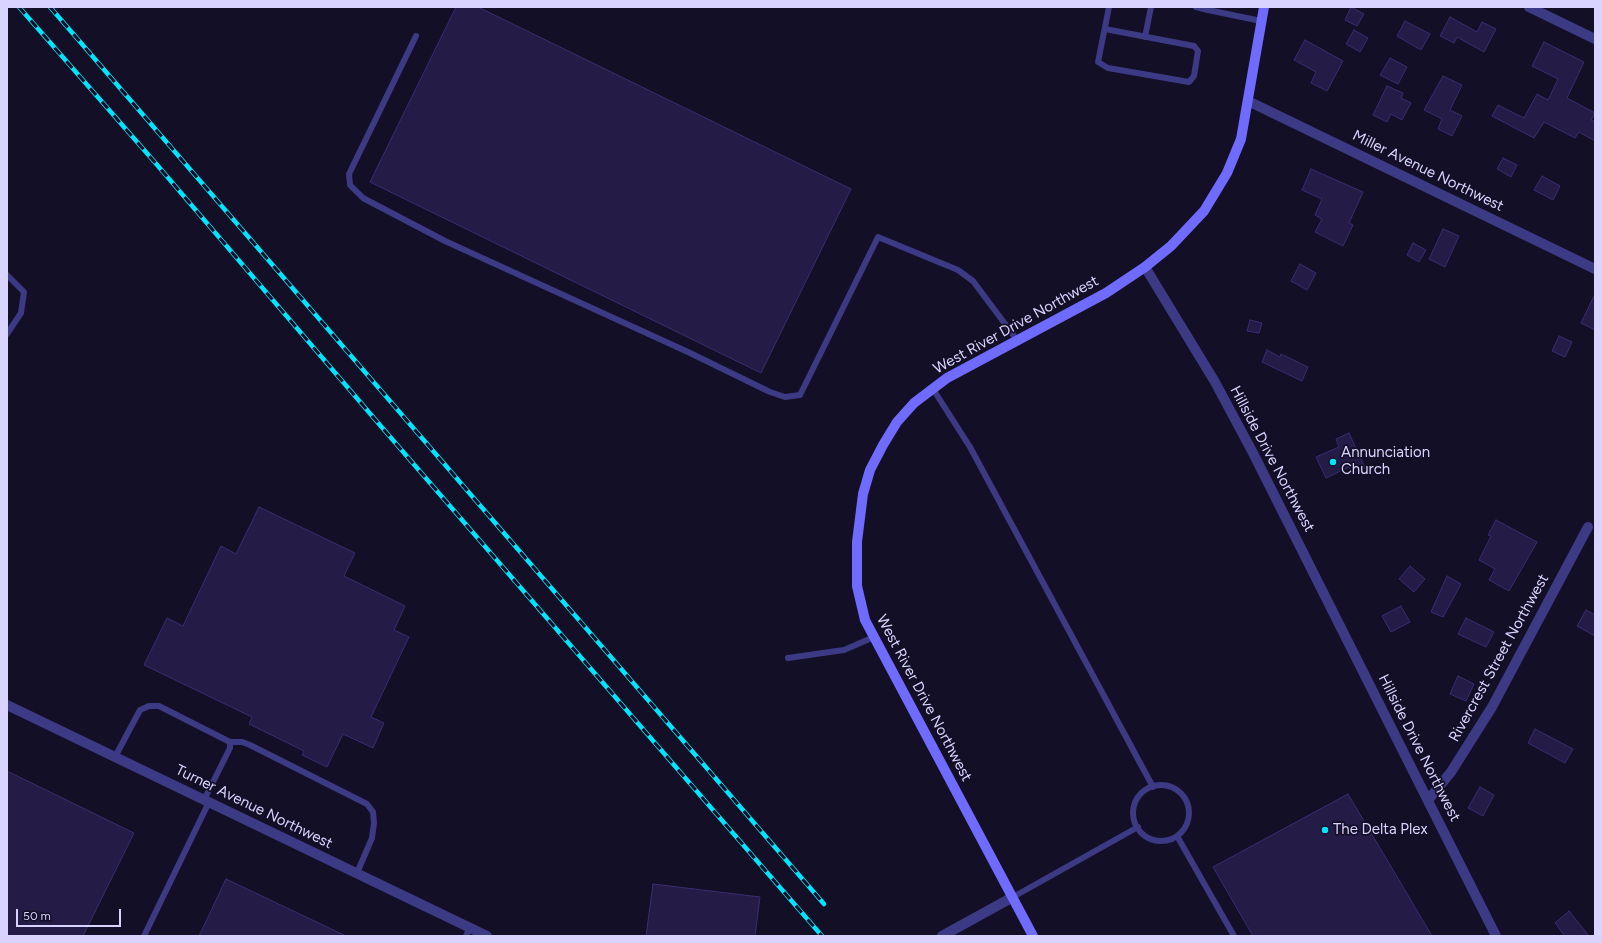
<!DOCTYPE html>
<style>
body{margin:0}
#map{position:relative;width:1602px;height:943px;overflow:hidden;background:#130f26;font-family:Figtree,sans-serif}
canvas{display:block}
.frame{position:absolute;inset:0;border:8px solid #d9d4ff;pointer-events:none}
.scale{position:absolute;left:16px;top:909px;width:105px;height:18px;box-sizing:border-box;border:2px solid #d9d4ff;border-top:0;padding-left:5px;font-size:12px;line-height:14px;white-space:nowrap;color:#d9d4ff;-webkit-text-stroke:3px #130f26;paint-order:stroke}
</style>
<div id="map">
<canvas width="1602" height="943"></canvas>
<div class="frame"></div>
<div class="scale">50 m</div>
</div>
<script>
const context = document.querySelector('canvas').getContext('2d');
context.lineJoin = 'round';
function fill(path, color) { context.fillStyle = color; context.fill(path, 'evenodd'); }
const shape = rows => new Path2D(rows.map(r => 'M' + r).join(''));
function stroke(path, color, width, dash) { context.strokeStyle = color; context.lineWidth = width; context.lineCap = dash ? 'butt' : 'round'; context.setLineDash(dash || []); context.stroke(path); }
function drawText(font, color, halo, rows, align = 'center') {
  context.font = font + ' Figtree,sans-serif'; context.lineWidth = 3.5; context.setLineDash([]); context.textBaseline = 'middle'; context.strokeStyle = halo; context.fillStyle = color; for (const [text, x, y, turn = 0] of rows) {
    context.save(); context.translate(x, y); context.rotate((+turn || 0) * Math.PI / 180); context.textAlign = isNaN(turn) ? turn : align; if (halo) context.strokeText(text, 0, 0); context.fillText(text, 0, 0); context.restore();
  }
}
const building = shape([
 [456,7,478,7,851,189,761,373,370,182,456,7],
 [1351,7,1364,14,1357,26,1345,20,1351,7],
 [1450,17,1477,32,1482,22,1496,29,1484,52,1457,37,1454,43,1440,36,1450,17],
 [1405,21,1430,34,1421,50,1397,36,1405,21],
 [1354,30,1368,38,1360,52,1346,44,1354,30],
 [1305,40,1343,61,1327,91,1311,83,1316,72,1294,60,1305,40],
 [1544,42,1584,62,1567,98,1595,113,1591,120,1595,122,1595,141,1579,132,1575,138,1544,122,1534,138,1492,116,1498,105,1524,118,1537,94,1548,100,1558,79,1532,66,1544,42],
 [1390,58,1407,67,1398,84,1380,75,1390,58],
 [1443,76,1462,85,1450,110,1462,116,1452,136,1438,129,1442,119,1424,110,1443,76],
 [1387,86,1403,93,1401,98,1411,103,1402,120,1391,114,1387,122,1373,115,1387,86],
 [1503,158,1517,165,1511,177,1497,169,1503,158],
 [1311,169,1363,192,1349,223,1353,225,1343,246,1315,232,1322,219,1315,215,1322,199,1302,190,1311,169],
 [1542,176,1560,186,1553,200,1534,190,1542,176],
 [1443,229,1459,236,1445,267,1429,259,1443,229],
 [1413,243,1426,250,1419,262,1407,255,1413,243],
 [1300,264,1316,273,1307,290,1291,281,1300,264],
 [1595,294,1595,330,1581,323,1595,294],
 [1250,320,1262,323,1259,333,1247,331,1250,320],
 [1559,336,1572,342,1565,357,1552,351,1559,336],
 [1267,350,1280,357,1281,354,1308,367,1302,381,1262,362,1267,350],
 [1349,433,1365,468,1352,474,1349,467,1326,478,1316,457,1339,447,1336,439,1349,433],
 [259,507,355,553,344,576,405,606,394,630,409,637,371,717,384,723,373,748,343,734,327,767,302,755,304,751,249,724,252,717,144,665,167,618,183,626,221,546,236,554,259,507],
 [1496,520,1537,542,1509,591,1489,580,1495,569,1479,560,1491,536,1488,535,1496,520],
 [1410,566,1425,579,1414,592,1399,579,1410,566],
 [1447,576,1461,584,1443,617,1431,612,1447,576],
 [1401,606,1410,622,1391,632,1382,616,1401,606],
 [1586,610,1595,615,1595,636,1577,626,1586,610],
 [1466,618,1494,632,1486,647,1458,634,1466,618],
 [1458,676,1474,684,1466,701,1450,694,1458,676],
 [1535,729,1573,749,1565,763,1528,743,1535,729],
 [7,771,134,833,83,936,7,936,7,771],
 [1480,787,1494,795,1483,816,1468,808,1480,787],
 [1348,794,1432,936,1253,936,1213,867,1348,794],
 [226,879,346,936,199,936,226,879],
 [653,884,760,897,755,936,646,936,653,884],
 [1569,911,1589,936,1565,936,1555,923,1569,911]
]);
fill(building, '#241b47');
stroke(building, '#3b2d73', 1);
stroke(shape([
 [1196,7,1208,10],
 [1208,7,1208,10,1261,21],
 [1105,29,1194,46,1198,51,1194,76,1189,82,1108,68,1098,62,1109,7],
 [416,36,349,174,350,185,363,198,445,241,688,352,770,392,785,397,800,395,878,237,958,270,973,281,1017,340],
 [1145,37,1151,7],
 [7,275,24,292,21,313,7,334],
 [933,389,970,447,1153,787],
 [788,658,844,650,874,637],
 [230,742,242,742,250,745,367,804,373,812,374,823,372,838,357,873],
 [115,757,140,710,149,706,159,706,230,742,230,748,204,800],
 '1133 813a28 28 0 1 1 56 0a28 28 0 1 1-56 0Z',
 [1177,836,1234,936],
 [1013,897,1138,827],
 [144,936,209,802],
 [466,936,470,927]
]), '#3d3a85', 6);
stroke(shape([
 [1529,7,1595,39],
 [1248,101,1595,269],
 [1145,267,1215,382,1253,453,1496,936],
 [1429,799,1451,772,1492,707,1588,527]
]), '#3d3a85', 10);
stroke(shape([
 [7,705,487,936],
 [942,936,1013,897]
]), '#3d3a85', 10);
stroke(shape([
 [1033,936,865,620,857,586,857,542,863,494,870,470,883,445,897,422,914,403,947,378,1106,293,1145,267,1171,246,1204,211,1227,173,1241,139,1264,7]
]), '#6f6bff', 10);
const rail = shape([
 [19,7,152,159,379,424,822,936],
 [50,7,824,904]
]);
stroke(rail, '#00e5ff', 4.5);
stroke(rail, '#130f26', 3, [9]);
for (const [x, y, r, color] of [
 [1333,462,4,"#00e5ff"],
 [1325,830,4,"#00e5ff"]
]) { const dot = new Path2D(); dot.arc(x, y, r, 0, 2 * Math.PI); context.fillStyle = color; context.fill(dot); stroke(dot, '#130f26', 1.5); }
drawText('15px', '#d9d4ff', '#130f26', [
 ["Miller Avenue Northwest",1428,171,26],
 ["West River Drive Northwest",1016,325,-29],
 ["Hillside Drive Northwest",1272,459,62],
 ["Rivercrest Street Northwest",1499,658,-61],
 ["West River Drive Northwest",924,698,62],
 ["Hillside Drive Northwest",1419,748,63],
 ["Turner Avenue Northwest",254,807,26]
]);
drawText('15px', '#d9d4ff', '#130f26', [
 ["Annunciation",1341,453],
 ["Church",1341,470],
 ["The Delta Plex",1333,830]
], 'left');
</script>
